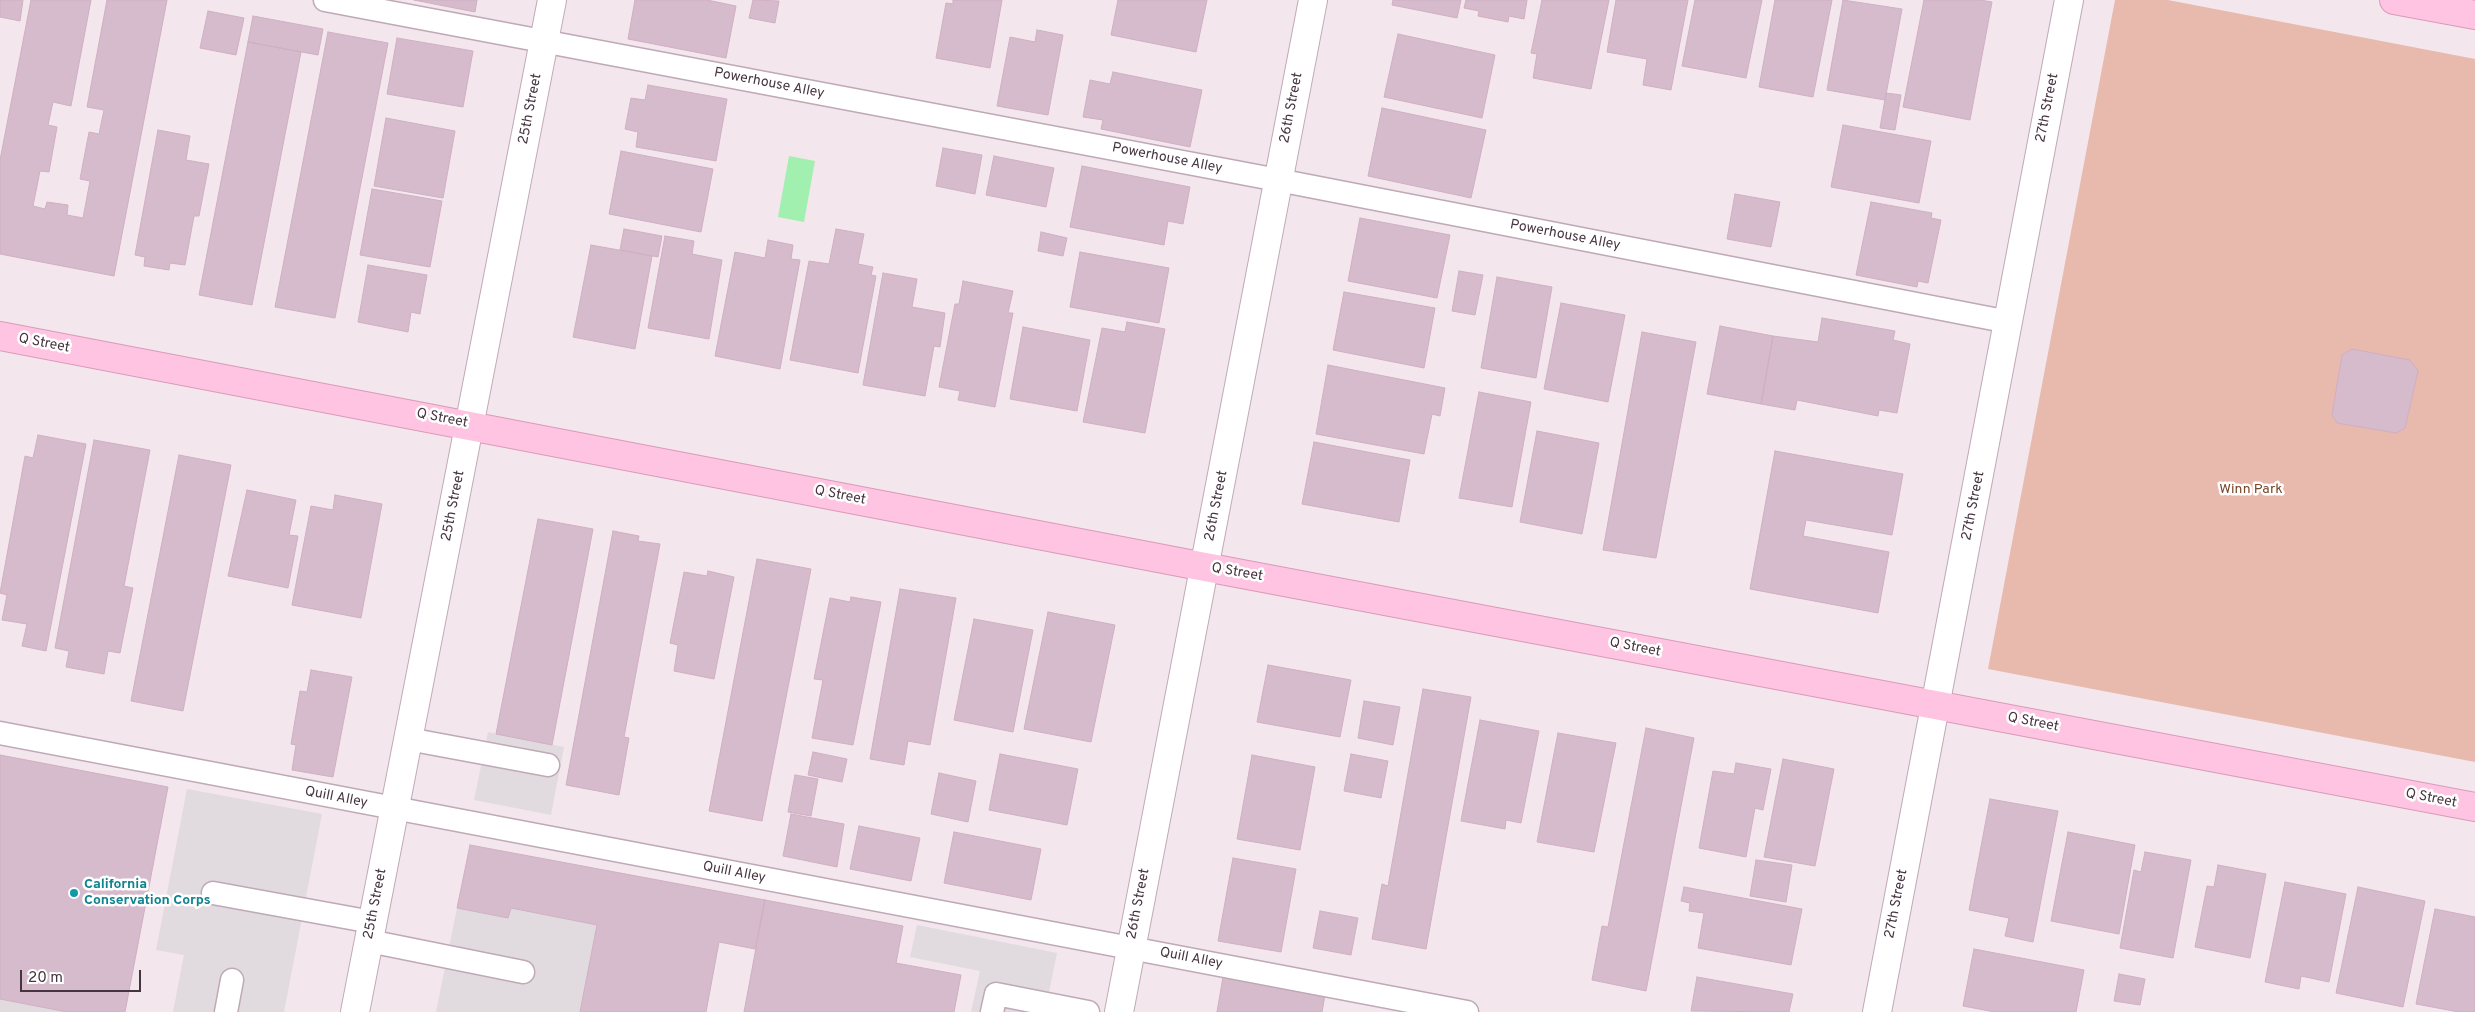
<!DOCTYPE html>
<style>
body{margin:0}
#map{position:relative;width:2475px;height:1012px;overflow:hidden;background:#f3e6ed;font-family:Overpass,sans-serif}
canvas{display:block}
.scale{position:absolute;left:20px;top:970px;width:121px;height:22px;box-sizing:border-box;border:2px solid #463540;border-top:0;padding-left:6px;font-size:15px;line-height:18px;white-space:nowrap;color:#463540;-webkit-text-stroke:4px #fff;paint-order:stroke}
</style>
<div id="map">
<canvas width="2475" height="1012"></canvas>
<div class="scale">20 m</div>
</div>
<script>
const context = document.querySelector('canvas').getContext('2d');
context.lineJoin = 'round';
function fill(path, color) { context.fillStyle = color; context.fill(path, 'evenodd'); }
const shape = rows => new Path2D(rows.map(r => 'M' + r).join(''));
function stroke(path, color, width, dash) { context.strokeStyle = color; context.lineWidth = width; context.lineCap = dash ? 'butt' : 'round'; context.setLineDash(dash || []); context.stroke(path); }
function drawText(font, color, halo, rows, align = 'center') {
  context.font = font + ' Overpass,sans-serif'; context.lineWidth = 5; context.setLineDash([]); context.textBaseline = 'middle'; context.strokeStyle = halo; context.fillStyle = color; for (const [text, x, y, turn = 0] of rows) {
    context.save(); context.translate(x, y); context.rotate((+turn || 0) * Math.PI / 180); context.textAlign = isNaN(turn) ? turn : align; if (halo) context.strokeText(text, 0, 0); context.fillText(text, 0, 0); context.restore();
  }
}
fill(shape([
 [2115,0,2168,0,2475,59,2475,762,1988,669]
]), '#e8baae');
fill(shape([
 [488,732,564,747,551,815,474,800],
 [187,789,322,814,284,1012,173,1012,184,955,156,950],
 [457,908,508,918,511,908,597,925,580,1012,436,1012],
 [917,925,1057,953,1045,1012,971,1012,980,971,910,957],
 [0,999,67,1012,0,1012]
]), '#e1dbdf');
fill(shape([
 [789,156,815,161,804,222,778,217]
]), '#a2f0af');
const building = shape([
 [0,0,23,0,20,21,0,17,0,0],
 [31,0,91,0,71,106,53,102,48,125,57,127,49,172,40,171,33,206,45,209,47,202,68,205,67,215,83,218,90,181,80,179,89,132,99,134,104,110,87,107,107,0,167,0,114,276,0,254,0,160,31,0],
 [414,0,477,0,475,12,414,0],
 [635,0,707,0,736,6,726,58,628,39,635,0],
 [753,0,779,1,775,23,749,18,753,0],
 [953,0,1002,0,990,68,936,58,946,3,953,4,953,0],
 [1118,0,1207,0,1196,52,1111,35,1118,0],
 [1393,0,1461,0,1457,18,1392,5,1393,0],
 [1466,0,1527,0,1524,19,1509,16,1508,22,1478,16,1479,11,1464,8,1466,0],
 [1542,0,1609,0,1591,89,1533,78,1537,54,1531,53,1542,0],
 [1616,0,1688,0,1671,90,1643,85,1647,59,1607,52,1616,0],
 [1695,0,1762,0,1746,78,1682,66,1695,0],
 [1775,0,1832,0,1813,97,1759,87,1775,0],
 [1843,0,1902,9,1885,100,1827,90,1843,0],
 [1924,0,1980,0,1992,2,1970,120,1903,107,1924,0],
 [208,11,244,18,236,55,200,48,208,11],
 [253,16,323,29,318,55,248,42,253,16],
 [1037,30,1063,35,1048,115,997,106,1010,37,1035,42,1037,30],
 [328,32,388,43,335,318,275,307,328,32],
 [1398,34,1495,55,1482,118,1384,97,1398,34],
 [397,38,473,51,463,107,387,94,397,38],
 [248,42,301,52,252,305,199,295,248,42],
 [1113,72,1202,90,1190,147,1101,129,1103,120,1083,117,1090,80,1110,84,1113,72],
 [648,85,727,99,716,161,636,147,638,132,625,129,631,98,645,100,648,85],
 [1886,93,1901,95,1895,130,1880,128,1886,93],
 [1382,108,1486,130,1471,198,1368,176,1382,108],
 [386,118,455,131,443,198,374,186,386,118],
 [1843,125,1931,141,1919,203,1831,187,1843,125],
 [158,130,190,136,186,160,209,164,199,216,194,216,185,265,170,263,169,270,144,266,145,257,135,255,158,130],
 [943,148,982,155,975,194,936,186,943,148],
 [621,151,713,169,701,232,609,214,621,151],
 [994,156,1054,168,1046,207,986,195,994,156],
 [1082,166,1190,187,1183,224,1168,221,1164,245,1070,227,1082,166],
 [372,189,442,201,430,267,360,255,372,189],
 [1735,194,1780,202,1771,247,1727,239,1735,194],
 [1871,202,1932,213,1931,218,1941,220,1928,283,1918,281,1917,287,1856,275,1871,202],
 [1360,218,1450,235,1437,298,1348,281,1360,218],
 [624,229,662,236,658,257,620,250,624,229],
 [836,229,864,234,858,264,873,267,871,275,876,276,858,373,790,360,809,261,829,264,836,229],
 [1041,232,1067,238,1063,256,1038,251,1041,232],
 [665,236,694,241,692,254,722,260,709,339,648,328,665,236],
 [768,240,793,245,791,259,800,260,780,369,715,356,735,252,765,258,768,240],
 [591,245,652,256,635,349,573,337,591,245],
 [1080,252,1169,268,1159,323,1070,307,1080,252],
 [368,265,427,275,420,314,411,312,408,332,358,322,368,265],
 [1459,271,1483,275,1475,315,1452,311,1459,271],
 [883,273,917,279,912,307,945,313,940,347,934,346,925,396,863,385,883,273],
 [1497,277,1552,287,1536,378,1481,368,1497,277],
 [963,281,1013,291,1008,313,1013,313,995,407,958,400,960,391,939,387,955,304,959,304,963,281],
 [1344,292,1435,308,1424,368,1333,350,1344,292],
 [1561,303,1625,315,1608,402,1544,389,1561,303],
 [1822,318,1895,331,1893,340,1910,344,1897,413,1879,410,1878,416,1797,400,1795,410,1761,404,1773,336,1818,342,1822,318],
 [1127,322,1165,329,1145,433,1083,422,1102,328,1125,332,1127,322],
 [1720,326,1773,336,1761,404,1707,394,1720,326],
 [1023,327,1090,340,1077,411,1010,399,1023,327],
 [1642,332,1696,342,1656,558,1603,550,1642,332],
 [2352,349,2410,360,2418,371,2405,428,2396,433,2337,423,2332,415,2342,355,2352,349],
 [1328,365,1445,388,1440,416,1432,414,1424,454,1316,434,1328,365],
 [1479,392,1531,402,1512,507,1459,498,1479,392],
 [1537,431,1599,443,1582,534,1520,522,1537,431],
 [38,435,86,444,46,651,22,646,27,624,2,620,7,595,0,593,25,456,33,458,38,435],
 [94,440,150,450,124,586,133,588,120,653,108,651,104,674,66,667,69,651,55,648,94,440],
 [1314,442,1410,460,1399,522,1302,504,1314,442],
 [1775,451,1903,474,1892,535,1806,520,1803,536,1889,552,1878,613,1750,589,1775,451],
 [179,455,231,465,183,711,131,701,179,455],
 [247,490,296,500,289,535,298,536,288,588,228,576,247,490],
 [335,495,382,504,361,618,292,605,311,506,333,510,335,495],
 [538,519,593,529,552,745,496,734,538,519],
 [613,531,639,536,638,541,660,544,624,737,629,738,619,795,566,785,613,531],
 [757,559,811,569,762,821,709,811,757,559],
 [708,571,734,577,714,679,674,671,678,645,670,643,684,572,707,576,708,571],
 [900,589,956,598,930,745,908,741,904,765,870,759,900,589],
 [851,597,881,602,853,745,812,738,823,680,814,679,830,598,850,602,851,597],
 [1048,612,1115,625,1091,742,1024,729,1048,612],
 [974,619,1033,630,1013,732,954,720,974,619],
 [1268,665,1351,680,1340,737,1257,722,1268,665],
 [311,670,352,677,333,777,292,770,296,745,291,744,300,691,307,692,311,670],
 [1423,689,1471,697,1426,949,1372,939,1382,884,1388,886,1423,689],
 [1364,701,1400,707,1393,745,1358,738,1364,701],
 [1480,720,1539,731,1521,823,1506,820,1505,829,1461,821,1480,720],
 [1646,728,1694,738,1646,991,1592,980,1602,926,1608,927,1646,728],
 [1558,733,1616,743,1594,852,1537,842,1558,733],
 [813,752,847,759,842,782,808,775,813,752],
 [1000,754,1078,769,1067,825,989,810,1000,754],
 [1351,754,1388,761,1381,798,1344,791,1351,754],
 [0,755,168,787,125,1012,67,1012,0,999,0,755],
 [1252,755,1315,767,1300,850,1237,839,1252,755],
 [1783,759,1834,769,1815,866,1764,857,1783,759],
 [1736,763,1771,769,1763,810,1755,808,1746,857,1699,848,1713,771,1734,774,1736,763],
 [939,773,976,781,968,822,931,814,939,773],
 [795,775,818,779,811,816,788,812,795,775],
 [1990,799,2058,811,2033,942,2005,936,2009,918,1969,910,1990,799],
 [791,814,844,824,837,867,783,856,791,814],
 [859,826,920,838,911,881,850,869,859,826],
 [954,832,1041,849,1031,900,944,883,954,832],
 [2068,832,2135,845,2119,934,2051,921,2068,832],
 [470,845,765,900,755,949,719,942,706,1012,580,1012,597,925,511,908,508,918,457,908,470,845],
 [2145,852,2191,860,2173,958,2120,948,2134,870,2141,872,2145,852],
 [1233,858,1296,869,1281,952,1218,941,1233,858],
 [1756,860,1792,865,1786,902,1750,896,1756,860],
 [2218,865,2266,874,2250,958,2195,947,2207,886,2214,887,2218,865],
 [2285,882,2346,894,2329,982,2301,976,2299,989,2265,982,2285,882],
 [1684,887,1802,909,1791,965,1698,948,1704,913,1689,911,1690,903,1681,901,1684,887],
 [2358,887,2425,901,2403,1007,2336,993,2358,887],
 [765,900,903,926,896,963,961,975,954,1012,744,1012,765,900],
 [2435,909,2475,917,2475,1012,2459,1012,2416,1004,2435,909],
 [1320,911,1358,918,1351,955,1313,948,1320,911],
 [1974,949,2084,970,2076,1012,1995,1012,1963,1006,1974,949],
 [2119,974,2145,979,2140,1005,2114,1001,2119,974],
 [1223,977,1325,995,1322,1012,1217,1012,1223,977],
 [1697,977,1793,994,1789,1012,1691,1011,1697,977]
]);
fill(building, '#d5bbcb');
stroke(building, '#d0afc3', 1);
const lane = shape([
 [325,0,1278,180,2009,322],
 [0,733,1467,1012],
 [408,739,548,765],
 [213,893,372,922],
 [369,941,523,972],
 [226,1012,232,980],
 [992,1012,996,994,1088,1012]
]);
const street = shape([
 [355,1012,552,0],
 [1119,1012,1313,0],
 [1877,1012,2069,0]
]);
const secondary = shape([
 [2394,0,2475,15],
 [0,336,1205,567,2475,807]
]);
stroke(lane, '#bfa9b6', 25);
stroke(street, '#bfa9b6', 30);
stroke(secondary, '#da9aba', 30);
stroke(lane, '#fff', 22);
stroke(street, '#fff', 28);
stroke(secondary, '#ffc4e1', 28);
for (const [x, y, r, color] of [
 [74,893,5,"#0f9aa8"]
]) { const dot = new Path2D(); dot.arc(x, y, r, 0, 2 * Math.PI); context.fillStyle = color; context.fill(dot); stroke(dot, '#fff', 2); }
drawText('14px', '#463540', '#fff', [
 ["Powerhouse Alley",769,84,11],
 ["26th Street",1292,108,-79],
 ["27th Street",2048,108,-79],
 ["25th Street",531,109,-79],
 ["Powerhouse Alley",1167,159,11],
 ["Powerhouse Alley",1565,236,11],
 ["Q Street",44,344,11],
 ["Q Street",442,419,11],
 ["Q Street",840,496,11],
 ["25th Street",454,506,-79],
 ["26th Street",1217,506,-79],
 ["27th Street",1974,506,-79],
 ["Q Street",1237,573,10],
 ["Q Street",1635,648,11],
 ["Q Street",2033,723,11],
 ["Quill Alley",336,798,11],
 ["Q Street",2431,799,11],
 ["Quill Alley",734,873,11],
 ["25th Street",376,904,-79],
 ["26th Street",1139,904,-79],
 ["27th Street",1897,904,-79],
 ["Quill Alley",1191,959,11]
]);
drawText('14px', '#784628', '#fff', [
 ["Winn Park",2251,490]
]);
drawText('bold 14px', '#0d838f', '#fff', [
 ["California",84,885],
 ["Conservation Corps",84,901]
], 'left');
</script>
